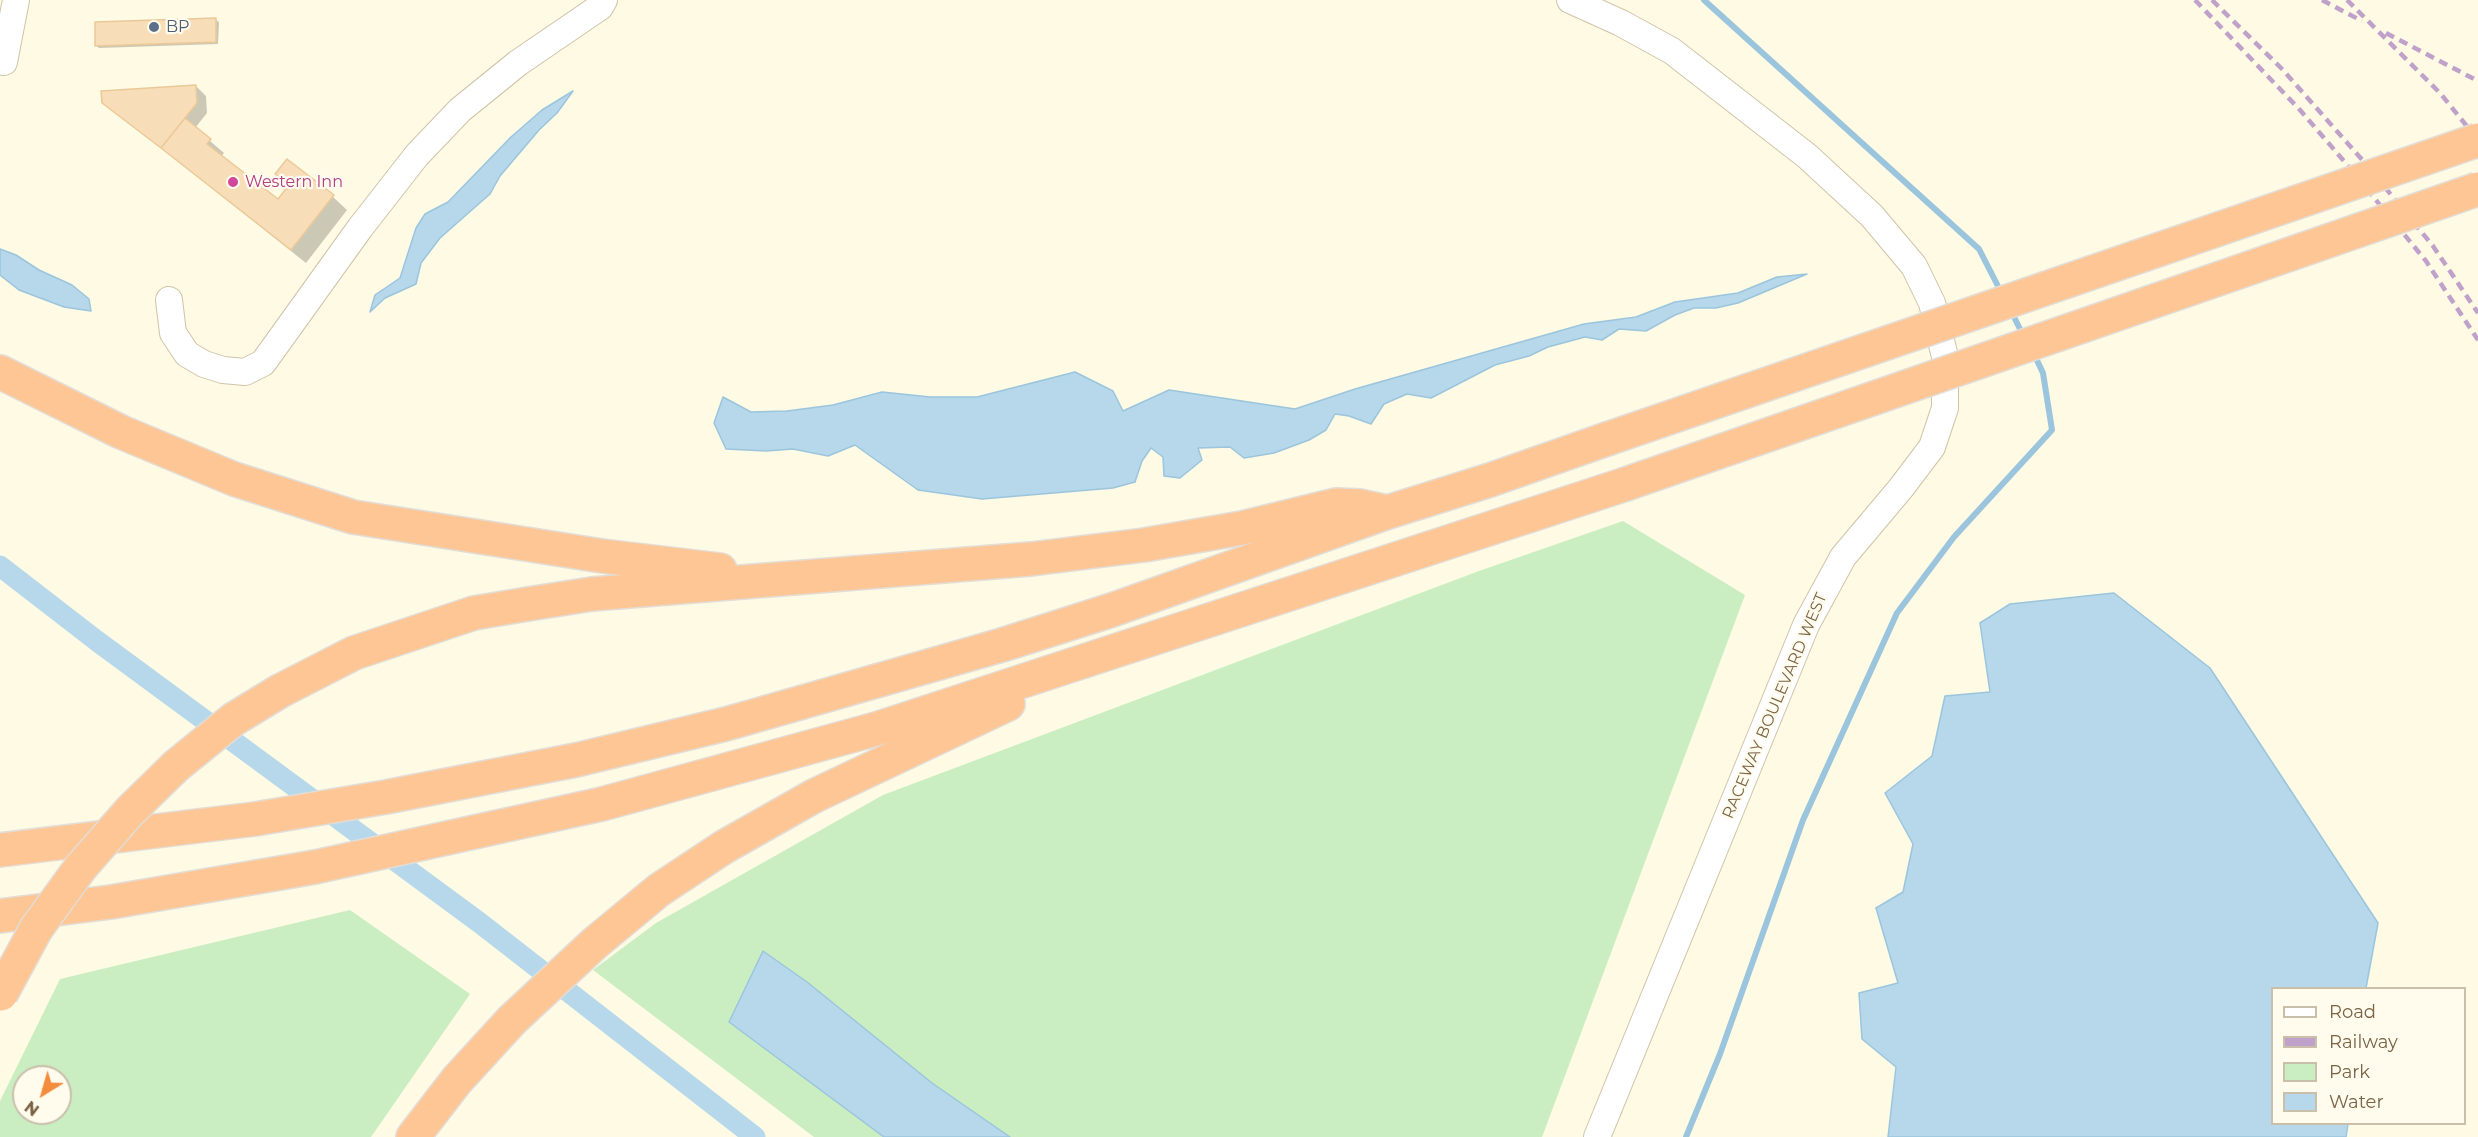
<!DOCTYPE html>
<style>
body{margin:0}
#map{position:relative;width:2478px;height:1137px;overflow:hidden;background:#fefae4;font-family:Montserrat,sans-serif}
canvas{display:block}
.legend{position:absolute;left:2271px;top:987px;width:195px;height:138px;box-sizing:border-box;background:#fffced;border:2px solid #cabfab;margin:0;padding:8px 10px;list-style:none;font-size:18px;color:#7a6347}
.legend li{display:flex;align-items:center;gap:12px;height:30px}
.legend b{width:30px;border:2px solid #cabfab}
.north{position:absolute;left:12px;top:1065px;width:60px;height:60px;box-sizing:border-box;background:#fffced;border:2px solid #cabfab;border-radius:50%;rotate:217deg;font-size:16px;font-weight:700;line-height:24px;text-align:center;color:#7a6347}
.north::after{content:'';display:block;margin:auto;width:21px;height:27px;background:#f48c3d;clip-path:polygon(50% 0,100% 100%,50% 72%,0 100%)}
</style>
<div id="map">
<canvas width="2478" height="1137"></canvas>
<ul class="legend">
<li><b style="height:8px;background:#fff"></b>Road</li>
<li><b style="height:8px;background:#bfa1ca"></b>Railway</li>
<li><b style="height:16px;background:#caeec1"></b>Park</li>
<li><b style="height:16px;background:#b6d8ea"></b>Water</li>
</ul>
<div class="north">N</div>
</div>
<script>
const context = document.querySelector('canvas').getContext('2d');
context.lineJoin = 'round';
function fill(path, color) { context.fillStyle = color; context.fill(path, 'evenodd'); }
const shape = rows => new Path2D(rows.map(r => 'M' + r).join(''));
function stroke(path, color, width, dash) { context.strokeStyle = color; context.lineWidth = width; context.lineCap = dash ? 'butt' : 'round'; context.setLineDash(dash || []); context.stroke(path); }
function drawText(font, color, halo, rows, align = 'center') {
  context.font = font + ' Montserrat,sans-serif'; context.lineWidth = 4.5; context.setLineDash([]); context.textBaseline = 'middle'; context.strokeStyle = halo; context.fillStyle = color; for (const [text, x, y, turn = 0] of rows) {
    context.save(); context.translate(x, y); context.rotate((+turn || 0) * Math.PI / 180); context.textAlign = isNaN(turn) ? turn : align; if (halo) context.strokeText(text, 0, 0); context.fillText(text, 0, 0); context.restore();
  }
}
fill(shape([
 [1623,521,1745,595,1542,1137,814,1137,593,970,656,923,883,795,1479,571],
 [350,910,470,994,371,1137,0,1137,0,1101,60,979],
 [24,1077,60,1077,60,1113,24,1113]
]), '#caeec1');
const water = shape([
 [573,91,557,113,539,130,500,176,490,194,440,238,421,263,416,284,385,298,370,312,375,295,400,278,416,228,425,214,448,202,511,137,542,110,573,91],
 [0,249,16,255,39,270,72,285,89,299,91,311,64,307,19,290,0,275,0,249],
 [1807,274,1738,303,1716,308,1694,308,1675,315,1646,331,1619,329,1602,340,1585,337,1548,347,1529,356,1495,365,1431,398,1407,394,1384,404,1371,424,1349,416,1335,414,1326,430,1309,440,1274,453,1244,458,1230,447,1198,448,1202,460,1180,478,1164,476,1163,457,1151,448,1142,461,1135,482,1113,488,982,499,918,490,855,445,828,456,793,449,766,451,726,449,714,423,723,397,751,412,787,411,833,405,882,392,930,397,977,397,1075,372,1113,391,1123,411,1169,390,1295,409,1355,389,1584,324,1636,317,1675,302,1738,293,1777,277,1807,274],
 [2114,593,2210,668,2378,923,2366,988,2272,988,2272,1124,2348,1124,2346,1137,1888,1137,1896,1067,1862,1039,1859,993,1898,983,1876,908,1903,892,1913,844,1885,793,1932,756,1945,696,1990,692,1980,623,2010,604,2114,593],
 [763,951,807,982,932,1083,1010,1137,884,1137,729,1022,763,951]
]);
fill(water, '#b6d8ea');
stroke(water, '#9bc5dd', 1.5);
fill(shape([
 [216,20,219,22,218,44,99,48,96,45],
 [196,86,206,96,207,113,195,128,224,153,221,157,278,201,290,186,277,173,287,161,333,197,347,210,306,263,104,102]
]), '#0003');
stroke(shape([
 [1704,0,1979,249,2001,292],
 [2010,309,2023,335],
 [1686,1137,1720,1054,1803,820,1897,613,1954,537,2052,430,2043,373,2034,354]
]), '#9bc5dd', 6);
stroke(shape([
 [0,566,97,641,480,923,755,1137]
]), '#b6d8ea', 21);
const building = shape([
 [216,18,216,42,95,46,95,22,216,18],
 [196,85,197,103,161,148,102,103,101,91,196,85],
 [185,118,211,139,207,144,278,199,289,185,275,174,287,159,334,195,291,250,161,148,185,118]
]);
fill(building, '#f7deb9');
stroke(building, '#ebc997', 1.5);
const minor = shape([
 [1570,0,1621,23,1672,51,1807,156,1872,216,1914,266,1932,303,1945,357,1945,408,1932,447,1901,488,1843,557,1806,625,1597,1137],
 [4,62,16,0],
 [169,300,173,333,187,354,204,364,223,370,245,372,263,363,360,228,417,155,460,110,518,63,600,7,604,0]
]);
const highway = shape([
 [0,372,121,432,234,479,353,517,602,556,720,570],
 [280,691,354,653,474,613,528,604,592,594,1031,559,1144,545,1242,528,1336,505,1360,506,1383,511],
 [0,850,255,819,386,797,576,760,726,724,1002,645,1112,610,1388,512,1490,480,1607,439],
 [0,916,111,902,315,867,602,804,876,729,1623,485],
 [413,1137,457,1080,512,1020,595,943,659,890,724,847,814,796,1008,704]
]);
stroke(minor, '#d1c3a9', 28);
stroke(highway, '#e2ddd7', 36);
stroke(minor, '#fff', 26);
stroke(highway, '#ffc695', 33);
stroke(shape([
 [2195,0,2300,110,2343,160,2426,261,2478,340],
 [2212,0,2282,69,2365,163,2433,246,2478,313],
 [2322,0,2362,21],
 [2347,0,2440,93,2478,140],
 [2386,33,2478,81]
]), '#bfa1ca', 4.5, [9, 6]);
const highwayBridge = shape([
 [1607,439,2478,140],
 [1623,485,2478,189],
 [1,994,36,929,81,867,130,811,176,766,234,719,280,691]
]);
stroke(highwayBridge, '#e2ddd7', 36, []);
stroke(highwayBridge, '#ffc695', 33);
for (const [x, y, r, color] of [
 [154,27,6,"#5c6f8a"],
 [233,182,6,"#d1479c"]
]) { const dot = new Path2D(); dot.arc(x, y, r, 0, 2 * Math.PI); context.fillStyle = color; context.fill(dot); stroke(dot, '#fffced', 2); }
drawText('16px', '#4e5e75', '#fffced', [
 ["BP",166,27]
], 'left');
drawText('16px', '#b23c85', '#fffced', [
 ["Western Inn",245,182]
], 'left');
drawText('16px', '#7a6347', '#fffced', [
 ["RACEWAY BOULEVARD WEST",1775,706,-67]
]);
</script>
